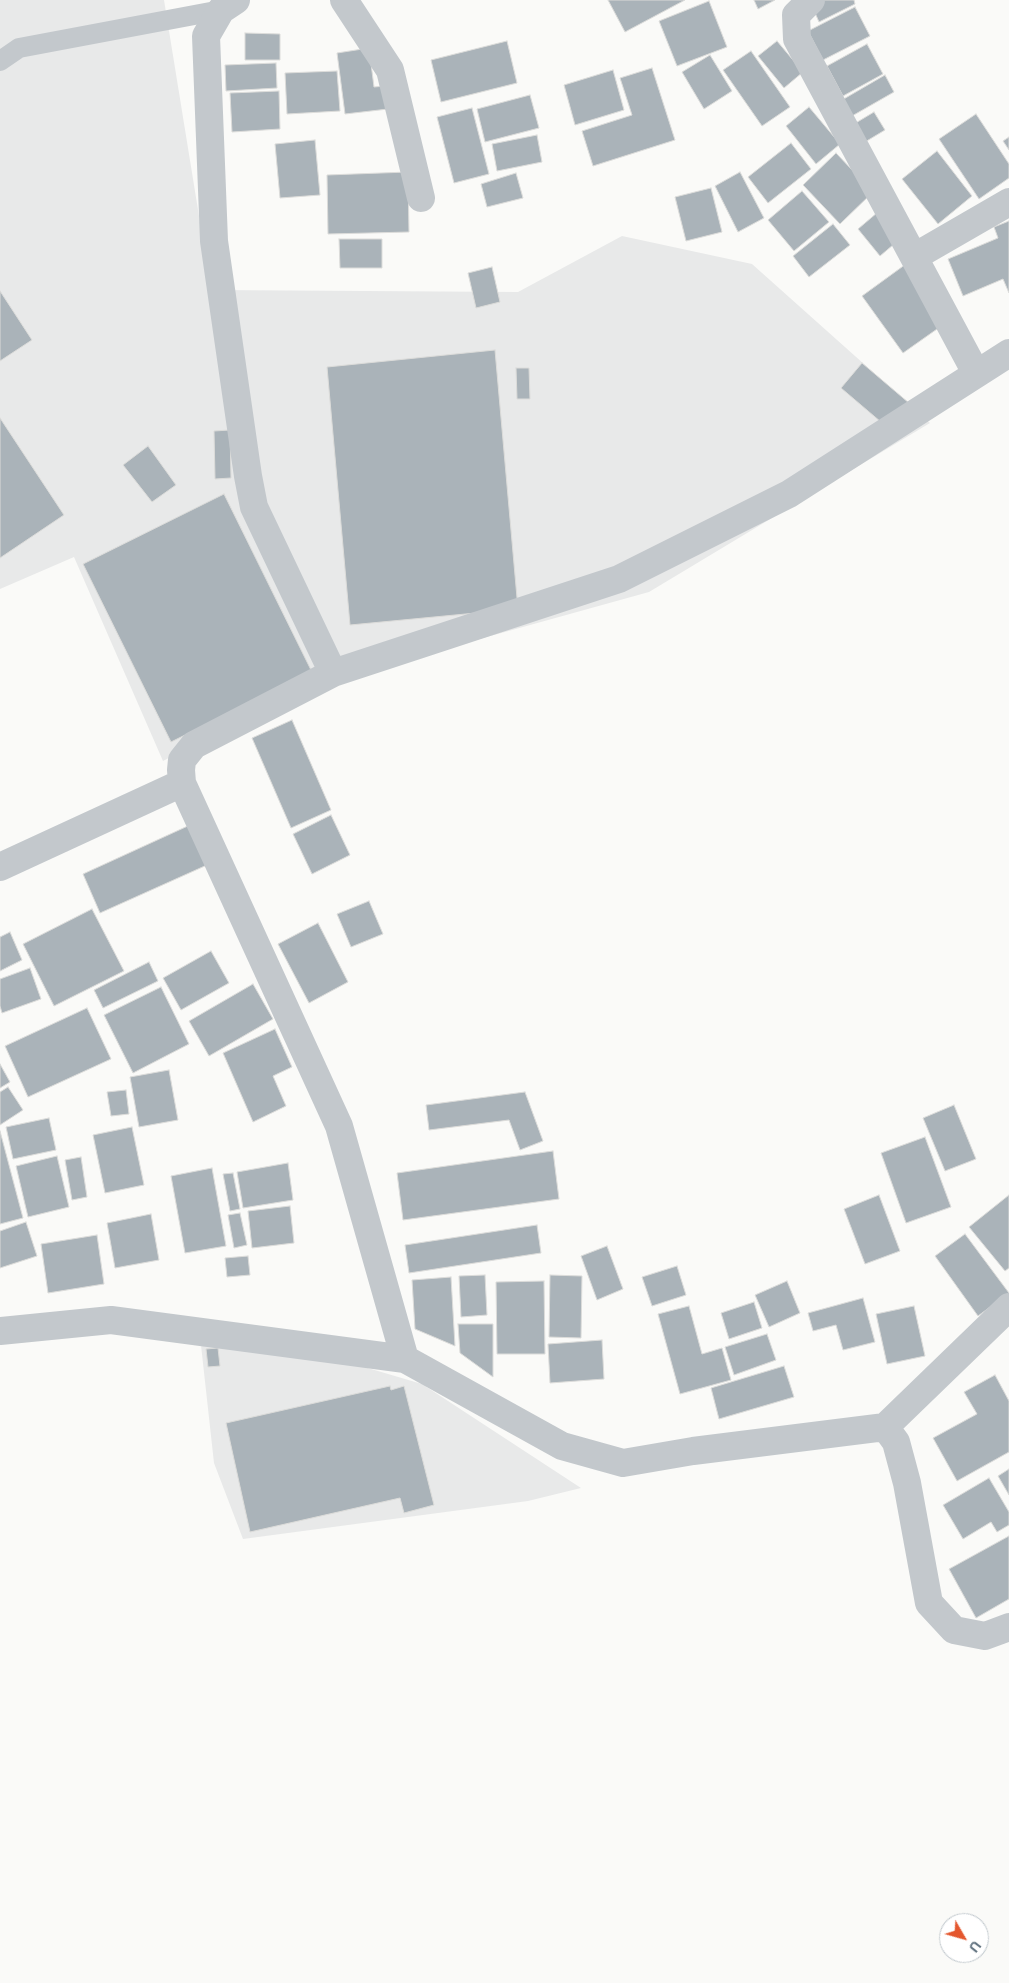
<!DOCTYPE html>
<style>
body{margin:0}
#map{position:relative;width:1009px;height:1983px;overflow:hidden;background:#fafaf8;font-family:"Noto Sans",sans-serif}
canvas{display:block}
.north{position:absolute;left:939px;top:1913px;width:50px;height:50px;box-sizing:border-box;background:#fff;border:1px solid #c1c8cd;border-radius:50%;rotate:128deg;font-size:14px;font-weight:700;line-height:20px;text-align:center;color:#657683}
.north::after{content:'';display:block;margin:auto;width:18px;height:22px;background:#e4572e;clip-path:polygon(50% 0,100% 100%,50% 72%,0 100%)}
</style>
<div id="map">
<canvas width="1009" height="1983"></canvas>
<div class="north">U</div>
</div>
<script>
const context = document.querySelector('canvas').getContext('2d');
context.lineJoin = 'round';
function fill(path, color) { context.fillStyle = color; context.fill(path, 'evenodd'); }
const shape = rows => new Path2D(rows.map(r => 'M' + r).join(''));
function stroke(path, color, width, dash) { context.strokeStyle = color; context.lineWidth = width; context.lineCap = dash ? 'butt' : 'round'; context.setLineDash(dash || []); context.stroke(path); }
fill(shape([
 [0,0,164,0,211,290,518,292,622,236,752,264,930,423,649,592,296,690,163,761,74,557,0,589],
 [198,1318,422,1384,581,1488,528,1501,243,1539,214,1463]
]), '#e8e9e9');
const building = shape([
 [608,0,685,0,625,32,608,0],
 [754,0,775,0,758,9,754,0],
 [824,0,854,0,855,4,819,22,812,6,824,0],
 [709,1,727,47,677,66,659,21,709,1],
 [855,7,870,36,823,60,808,31,855,7],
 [245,33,280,34,280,60,245,60,245,33],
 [507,41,517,83,441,102,431,60,507,41],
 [777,41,803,72,784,88,758,56,777,41],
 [867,44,883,74,843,96,827,66,867,44],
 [369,48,374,87,385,86,388,109,345,114,337,53,369,48],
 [751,51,790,107,762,126,723,70,751,51],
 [710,55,732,91,704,109,682,72,710,55],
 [276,63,277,88,226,91,225,65,276,63],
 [652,68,675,140,593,166,582,131,632,115,620,78,652,68],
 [613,70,624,110,575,125,564,85,613,70],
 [337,71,340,111,287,114,285,73,337,71],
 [885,75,894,92,852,116,842,100,885,75],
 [279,91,280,129,232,132,230,93,279,91],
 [530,95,539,128,485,142,477,109,530,95],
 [809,107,840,144,816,164,786,126,809,107],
 [472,108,489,174,454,183,437,117,472,108],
 [874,112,885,130,865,142,854,124,874,112],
 [976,114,1009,164,1009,178,979,199,939,139,976,114],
 [537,135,542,162,497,171,492,144,537,135],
 [1009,137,1009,150,1003,141,1009,137],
 [315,140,320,195,280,198,275,144,315,140],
 [791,143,811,169,768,203,748,177,791,143],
 [937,151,972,196,938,224,902,179,937,151],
 [836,153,873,192,840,224,803,185,836,153],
 [408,172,409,232,328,234,327,175,408,172],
 [740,172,764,218,738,232,715,186,740,172],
 [516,173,523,198,487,207,481,184,516,173],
 [711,188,722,232,686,241,675,197,711,188],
 [802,191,829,222,794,251,768,220,802,191],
 [878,212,900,239,880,256,858,229,878,212],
 [1009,221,1009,293,1003,279,963,296,948,259,998,238,994,227,1009,221],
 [833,224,850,245,809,277,793,256,833,224],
 [339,239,382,239,382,268,340,268,339,239],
 [906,264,947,322,903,353,862,296,906,264],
 [492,267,500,302,476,308,468,273,492,267],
 [0,291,32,340,0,361,0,291],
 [495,350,518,609,350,625,327,367,495,350],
 [862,363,909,403,888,428,841,388,862,363],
 [516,368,529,368,530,399,517,399,516,368],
 [0,418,64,515,0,558,0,418],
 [230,430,231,478,215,479,214,431,230,430],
 [148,446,176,485,152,502,123,465,148,446],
 [224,494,312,672,171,742,83,564,224,494],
 [292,720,331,810,291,828,252,738,292,720],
 [331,815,350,855,312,874,293,834,331,815],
 [190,825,207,865,100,913,83,874,190,825],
 [369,901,383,934,351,947,337,914,369,901],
 [92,909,124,971,54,1006,23,944,92,909],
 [318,923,348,982,309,1003,278,944,318,923],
 [10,932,22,960,0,971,0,937,10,932],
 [211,951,229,983,181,1010,163,978,211,951],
 [149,962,158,981,103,1008,94,990,149,962],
 [30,968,41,999,2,1013,0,1006,0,979,30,968],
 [253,984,273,1019,209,1056,189,1021,253,984],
 [161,987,189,1044,133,1073,104,1015,161,987],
 [87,1008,111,1059,28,1097,5,1046,87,1008],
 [275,1029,292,1067,273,1076,286,1106,253,1122,223,1053,275,1029],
 [0,1064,10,1082,0,1088,0,1064],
 [169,1070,178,1120,139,1127,130,1077,169,1070],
 [8,1087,23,1110,0,1125,0,1092,8,1087],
 [126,1090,129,1114,111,1116,107,1092,126,1090],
 [525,1092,543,1141,520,1150,509,1120,429,1130,426,1105,525,1092],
 [954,1105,976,1159,945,1171,923,1118,954,1105],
 [49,1118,56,1150,13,1159,6,1127,49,1118],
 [132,1127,144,1185,105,1193,93,1135,132,1127],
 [0,1131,23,1218,0,1224,0,1131],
 [925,1137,951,1207,906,1223,881,1153,925,1137],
 [553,1151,559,1199,403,1220,397,1173,553,1151],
 [57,1156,69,1207,28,1217,16,1166,57,1156],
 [81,1157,87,1197,72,1200,65,1160,81,1157],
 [288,1163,293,1200,243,1208,237,1172,288,1163],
 [212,1168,226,1246,185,1253,171,1176,212,1168],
 [233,1173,240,1209,230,1211,223,1174,233,1173],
 [879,1195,900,1251,865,1264,844,1209,879,1195],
 [1009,1195,1009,1268,1005,1271,969,1227,1009,1195],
 [290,1206,294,1243,252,1248,248,1211,290,1206],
 [240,1213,247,1245,234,1248,228,1215,240,1213],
 [151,1214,159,1260,115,1268,107,1223,151,1214],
 [26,1222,37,1256,0,1268,0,1231,26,1222],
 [537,1225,541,1253,409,1273,405,1245,537,1225],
 [965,1234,1009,1293,978,1316,935,1256,965,1234],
 [97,1235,104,1284,48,1293,41,1244,97,1235],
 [607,1246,623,1289,597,1300,581,1256,607,1246],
 [248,1256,250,1275,227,1277,225,1258,248,1256],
 [677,1266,686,1295,652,1306,642,1277,677,1266],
 [485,1275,487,1315,461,1317,459,1276,485,1275],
 [550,1275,582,1276,581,1338,549,1337,550,1275],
 [451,1277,455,1346,415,1329,412,1280,451,1277],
 [544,1281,545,1354,497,1354,496,1282,544,1281],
 [787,1281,800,1313,769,1327,755,1295,787,1281],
 [863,1298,875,1342,843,1350,836,1325,813,1331,808,1313,863,1298],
 [754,1302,762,1328,729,1339,721,1313,754,1302],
 [689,1306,702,1354,722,1348,731,1380,680,1394,658,1314,689,1306],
 [914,1306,925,1356,887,1364,876,1314,914,1306],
 [458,1324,493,1324,493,1377,460,1353,458,1324],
 [767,1334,776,1360,734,1375,725,1347,767,1334],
 [602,1340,604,1379,550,1383,548,1344,602,1340],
 [218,1348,220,1366,208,1367,206,1349,218,1348],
 [784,1366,794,1397,719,1419,711,1388,784,1366],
 [995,1375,1009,1401,1009,1452,957,1481,933,1438,977,1414,964,1392,995,1375],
 [390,1386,391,1390,404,1386,434,1505,404,1513,400,1498,250,1532,226,1423,390,1386],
 [1009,1469,1009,1495,998,1476,1009,1469],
 [989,1478,1009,1512,1009,1525,997,1532,991,1522,963,1539,943,1505,989,1478],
 [1009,1536,1009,1599,976,1618,949,1569,1009,1536]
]);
fill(building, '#aab3b9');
stroke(building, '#dcdcda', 1);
stroke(shape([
 [0,61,19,48,221,10]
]), '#c3c8cc', 20);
stroke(shape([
 [236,0,221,10,206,36,214,241,248,476,254,507,333,673],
 [344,0,390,70,421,198],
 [811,0,796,15,797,39,976,373],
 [914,257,1009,202],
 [0,867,182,783],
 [0,1331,111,1320,405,1359,562,1446,623,1463,693,1451,885,1427,896,1442,907,1483,929,1603,954,1630,985,1636,1009,1627],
 [405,1359,339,1126,182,783,181,770,182,760,194,745,333,673,619,579,789,494,1009,353],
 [885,1427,1009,1307]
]), '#c3c8cc', 28);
</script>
